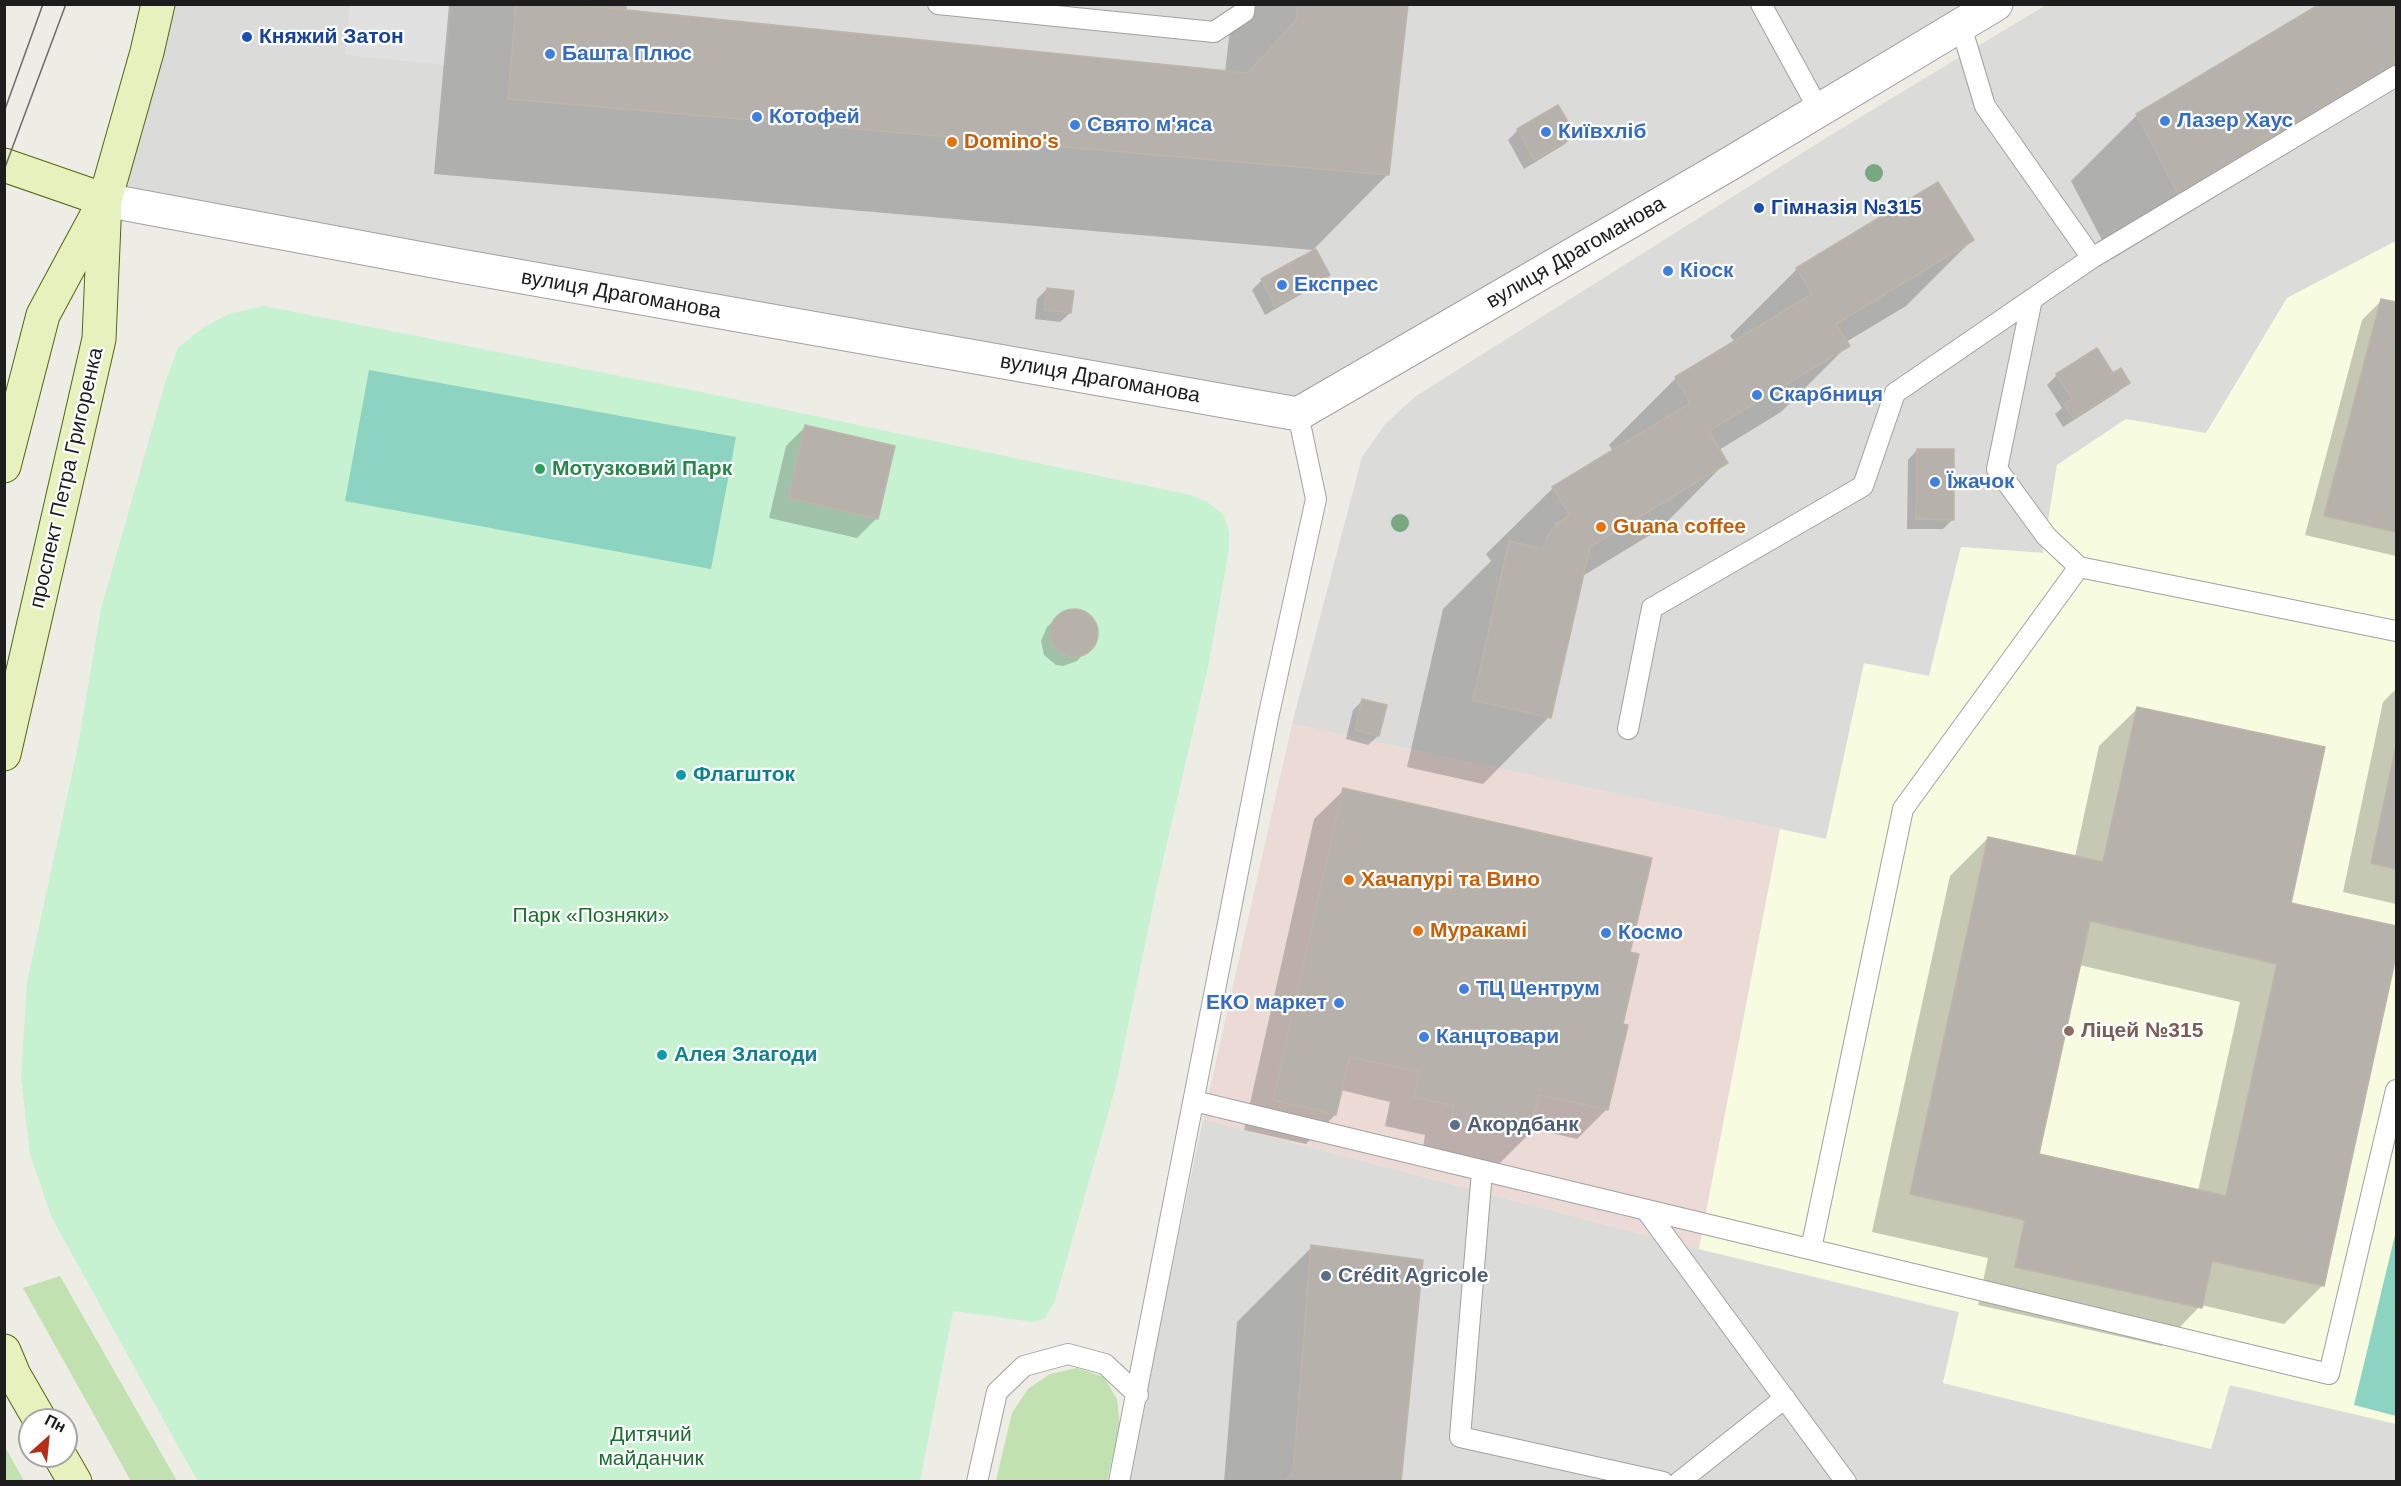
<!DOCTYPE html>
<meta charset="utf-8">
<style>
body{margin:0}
#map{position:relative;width:2401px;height:1486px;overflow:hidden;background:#edece5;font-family:Helvetica,sans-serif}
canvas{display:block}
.frame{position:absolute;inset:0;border:6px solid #1d1d1d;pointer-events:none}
.north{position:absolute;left:18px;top:1408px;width:60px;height:60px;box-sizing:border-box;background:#fff;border:2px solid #a5a5a5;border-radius:50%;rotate:27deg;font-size:16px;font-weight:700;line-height:24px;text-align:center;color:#1d1d1d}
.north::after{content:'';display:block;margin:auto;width:21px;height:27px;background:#b32f18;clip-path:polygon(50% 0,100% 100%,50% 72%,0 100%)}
</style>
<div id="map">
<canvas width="2401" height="1486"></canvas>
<div class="frame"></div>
<div class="north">Пн</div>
</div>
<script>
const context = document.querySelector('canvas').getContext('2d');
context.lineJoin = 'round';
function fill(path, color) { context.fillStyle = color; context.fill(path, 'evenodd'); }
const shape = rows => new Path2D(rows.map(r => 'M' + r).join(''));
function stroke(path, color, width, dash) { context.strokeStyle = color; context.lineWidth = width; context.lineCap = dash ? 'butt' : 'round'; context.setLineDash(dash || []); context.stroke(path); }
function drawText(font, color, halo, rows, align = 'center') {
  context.font = font + ' Helvetica,sans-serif'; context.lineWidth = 4.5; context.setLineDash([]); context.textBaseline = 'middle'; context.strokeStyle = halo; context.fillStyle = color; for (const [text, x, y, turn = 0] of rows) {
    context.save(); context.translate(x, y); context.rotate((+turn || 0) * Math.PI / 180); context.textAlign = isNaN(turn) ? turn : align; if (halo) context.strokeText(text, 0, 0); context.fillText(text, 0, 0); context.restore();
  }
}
fill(shape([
 [158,5,1996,5,1298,414,105,200],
 [2046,5,2396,5,2396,241,2287,298,2206,434,2126,419,2057,465,2043,553,1961,547,1929,676,1864,664,1826,839,1292,724,1362,457,1386,423,1416,396,1826,138],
 [1203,1119,1699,1249,1959,1312,1943,1383,2211,1449,2229,1385,2396,1424,2396,1482,1127,1482]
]), '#dbdbda');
fill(shape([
 [1292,724,1780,829,1699,1249,1203,1119]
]), '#ecdad6');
fill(shape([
 [2396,241,2396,1424,2230,1385,2211,1449,1943,1383,1959,1312,1699,1249,1780,829,1826,839,1864,663,1929,676,1961,547,2043,553,2057,465,2126,419,2206,433,2287,298]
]), '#f7fbe0');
fill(shape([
 [60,1276,177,1481,131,1481,23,1288],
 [1077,1368,1104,1377,1117,1399,1120,1425,1107,1481,996,1481,1012,1413,1028,1389,1050,1374],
 [5,1447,24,1481,5,1481]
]), '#c1e1b0');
fill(shape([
 [264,306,701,392,1190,495,1207,502,1223,514,1229,531,1229,549,1209,662,1157,886,1115,1089,1055,1301,1045,1318,1034,1322,953,1311,920,1481,198,1481,179,1448,52,1218,30,1154,21,1078,27,982,77,751,101,609,165,383,178,348,201,329,229,314]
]), '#c6f2d1');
fill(shape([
 [369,370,736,437,711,569,345,501],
 [2396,1231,2396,1416,2354,1405]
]), '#8cd3c2');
fill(shape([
 [350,5,451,5,446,65,345,55]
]), '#e1e1e1');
fill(shape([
 [449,4,625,4,624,11,1225,72,1233,4,1407,4,1388,174,1313,250,434,174],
 [2323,4,2396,4,2396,88,2112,259,2071,181,2137,115],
 [1558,107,1574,135,1565,144,1524,169,1508,140,1517,131],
 [1972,240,1906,306,1846,342,1848,345,1781,412,1719,450,1726,462,1660,529,1581,577,1549,717,1483,784,1407,767,1443,609,1491,561,1486,554,1553,488,1613,451,1609,445,1676,378,1735,342,1730,336,1797,269],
 [1328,275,1319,284,1265,315,1252,290,1262,280],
 [1047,289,1070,313,1060,322,1035,319,1037,299],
 [2382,300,2396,304,2396,556,2305,535,2362,320],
 [2057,375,2113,375,2128,382,2118,392,2063,427,2055,414,2062,408,2047,385],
 [806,426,877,518,857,538,769,518,786,446],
 [1917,450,1953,519,1943,529,1907,529,1908,460],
 [1072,610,1078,611,1092,618,1097,632,1096,639,1077,661,1063,666,1056,665,1044,655,1041,641,1047,627,1058,617],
 [2396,689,2396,904,2343,892,2383,702],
 [1363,700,1378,736,1368,745,1346,739,1353,710],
 [2138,708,2289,904,2396,928,2396,949,2323,1285,2284,1324,2201,1305,2162,1346,1978,1305,1988,1258,1872,1232,1950,876,1988,838,2075,857,2099,746],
 [2079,965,2240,1002,2198,1191,2037,1155],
 [1344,790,1621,1025,1607,1109,1577,1139,1530,1128,1528,1135,1499,1164,1423,1148,1425,1135,1385,1126,1390,1102,1341,1090,1335,1115,1306,1144,1244,1130,1314,819],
 [1312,1247,1400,1482,1224,1482,1237,1322]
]), '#0003');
const building = shape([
 [516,4,568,4,626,10,1248,73,1296,20,1298,4,1408,4,1389,175,508,99,516,4],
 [568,4,626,4,626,10,568,4],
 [2320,4,2396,4,2396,63,2178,194,2136,114,2320,4],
 [1558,105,1576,135,1534,160,1517,129,1558,105],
 [1938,182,1974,240,1836,324,1850,346,1709,431,1728,463,1590,547,1551,718,1473,700,1509,541,1543,549,1547,537,1556,524,1570,515,1552,487,1690,403,1675,377,1812,294,1796,268,1938,182],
 [1316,249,1330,275,1303,291,1288,264,1316,249],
 [1288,264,1303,291,1275,306,1261,279,1288,264],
 [1047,288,1074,291,1071,313,1044,310,1047,288],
 [2381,299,2396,302,2396,532,2324,516,2381,299],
 [2097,348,2113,373,2121,368,2130,383,2073,418,2064,404,2072,399,2056,374,2097,348],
 [805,425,895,446,878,519,788,498,805,425],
 [1917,449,1954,449,1954,520,1916,519,1917,449],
 '1050 633a24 24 0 1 1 48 0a24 24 0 1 1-48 0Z',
 [1362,699,1387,705,1379,736,1355,730,1362,699],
 [2137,707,2325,747,2291,903,2396,926,2396,956,2324,1286,2212,1261,2202,1308,2015,1267,2025,1220,1910,1194,1988,837,2103,862,2137,707],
 [2090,921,2277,964,2226,1196,2039,1154,2090,921],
 [2396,746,2396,869,2371,863,2396,746],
 [1343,788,1652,858,1630,952,1639,954,1623,1024,1628,1025,1608,1110,1539,1095,1530,1135,1451,1118,1454,1106,1414,1097,1419,1072,1350,1057,1336,1115,1273,1100,1343,788],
 [1311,1245,1423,1260,1401,1482,1283,1482,1293,1473,1311,1245]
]);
fill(building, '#b6b2ab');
stroke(building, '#bdb5a9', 1.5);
const service = shape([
 [938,4,1214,32,1244,12,1245,4],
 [1761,4,1819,110],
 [1961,26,1985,106,2092,258],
 [2032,299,1997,469,2046,536,2079,567,2396,631],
 [1628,729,1652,608,1863,486,1895,393,2092,258,2396,76],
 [1194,1101,2329,1374,2396,1090],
 [1482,1171,1460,1437,1663,1482],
 [1646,1210,1846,1482],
 [1811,1249,1903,809,2079,567],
 [977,1482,997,1392,1024,1366,1068,1354,1105,1364,1138,1395],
 [1119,1482,1268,718,1316,499,1298,414],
 [1679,1482,1785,1398]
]);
const tertiary = shape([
 [105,200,455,265,1298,414,1731,163,1996,4]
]);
const secondary = shape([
 [4,165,105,200],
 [4,466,43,315,105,200,147,52,158,4],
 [4,754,99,339,105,200],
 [4,1351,14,1375,40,1420],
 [60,1456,75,1482]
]);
stroke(service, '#a1a1a1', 22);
stroke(tertiary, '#a1a1a1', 35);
stroke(secondary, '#516712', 35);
stroke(service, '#fff', 20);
stroke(tertiary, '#fff', 33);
stroke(secondary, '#e7f1be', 33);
stroke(shape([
 [4,112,43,4],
 [4,170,66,4]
]), '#6b6b6b', 1.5);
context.fillStyle = '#78a780';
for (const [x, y] of [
 [1874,173],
 [1400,523]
]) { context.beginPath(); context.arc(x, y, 9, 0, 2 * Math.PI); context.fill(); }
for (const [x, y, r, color] of [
 [247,37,6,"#1a4fb4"],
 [550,54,6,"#3f7fe0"],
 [757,117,6,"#3f7fe0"],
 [2165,121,6,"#3f7fe0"],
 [1075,125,6,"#3f7fe0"],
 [1546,132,6,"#3f7fe0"],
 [952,142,6,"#e8710a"],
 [1759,208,6,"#1a4fb4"],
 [1668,271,6,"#3f7fe0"],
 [1282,285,6,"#3f7fe0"],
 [1757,395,6,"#3f7fe0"],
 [540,469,6,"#2e9e5b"],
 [1935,482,6,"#3f7fe0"],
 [1601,527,6,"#e8710a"],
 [681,775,6,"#0f9aa8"],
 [1349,880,6,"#e8710a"],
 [1418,931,6,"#e8710a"],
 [1606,933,6,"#3f7fe0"],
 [1464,989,6,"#3f7fe0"],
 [1339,1003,6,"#3f7fe0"],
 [2069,1031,6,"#8d6e63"],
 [1424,1037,6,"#3f7fe0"],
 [662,1055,6,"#0f9aa8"],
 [1455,1125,6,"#5c6f8a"],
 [1326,1276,6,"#5c6f8a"]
]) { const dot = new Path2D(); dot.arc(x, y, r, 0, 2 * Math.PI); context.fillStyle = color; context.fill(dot); stroke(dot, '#fff', 2); }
drawText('bold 21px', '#164399', '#fff', [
 ["Княжий Затон",259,37],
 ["Гімназія №315",1771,208]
], 'left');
drawText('bold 21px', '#366cbe', '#fff', [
 ["Башта Плюс",562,54],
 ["Котофей",769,117],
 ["Лазер Хаус",2177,121],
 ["Свято м'яса",1087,125],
 ["Київхліб",1558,132],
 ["Кіоск",1680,271],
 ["Експрес",1294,285],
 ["Скарбниця",1769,395],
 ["Їжачок",1947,482],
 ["Космо",1618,933],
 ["ТЦ Центрум",1476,989],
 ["ЕКО маркет",1327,1003,"right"],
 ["Канцтовари",1436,1037]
], 'left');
drawText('bold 21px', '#c56008', '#fff', [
 ["Domino's",964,142],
 ["Guana coffee",1613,527],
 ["Хачапурі та Вино",1361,880],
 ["Муракамі",1430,931]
], 'left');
drawText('21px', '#1d1d1d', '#fff', [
 ["вулиця Драгоманова",1576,253,-30],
 ["вулиця Драгоманова",621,295,10],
 ["вулиця Драгоманова",1100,379,10],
 ["проспект Петра Григоренка",67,478,-77]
]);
drawText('bold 21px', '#27864d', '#fff', [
 ["Мотузковий Парк",552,469]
], 'left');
drawText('bold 21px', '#0d838f', '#fff', [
 ["Флагшток",693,775],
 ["Алея Злагоди",674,1055]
], 'left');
drawText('21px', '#196e2d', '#fff', [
 ["Парк «Позняки»",591,916],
 ["Дитячий",651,1435],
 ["майданчик",651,1459]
]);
drawText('bold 21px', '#785e54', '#fff', [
 ["Ліцей №315",2081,1031]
], 'left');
drawText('bold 21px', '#4e5e75', '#fff', [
 ["Акордбанк",1467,1125],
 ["Crédit Agricole",1338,1276]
], 'left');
</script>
